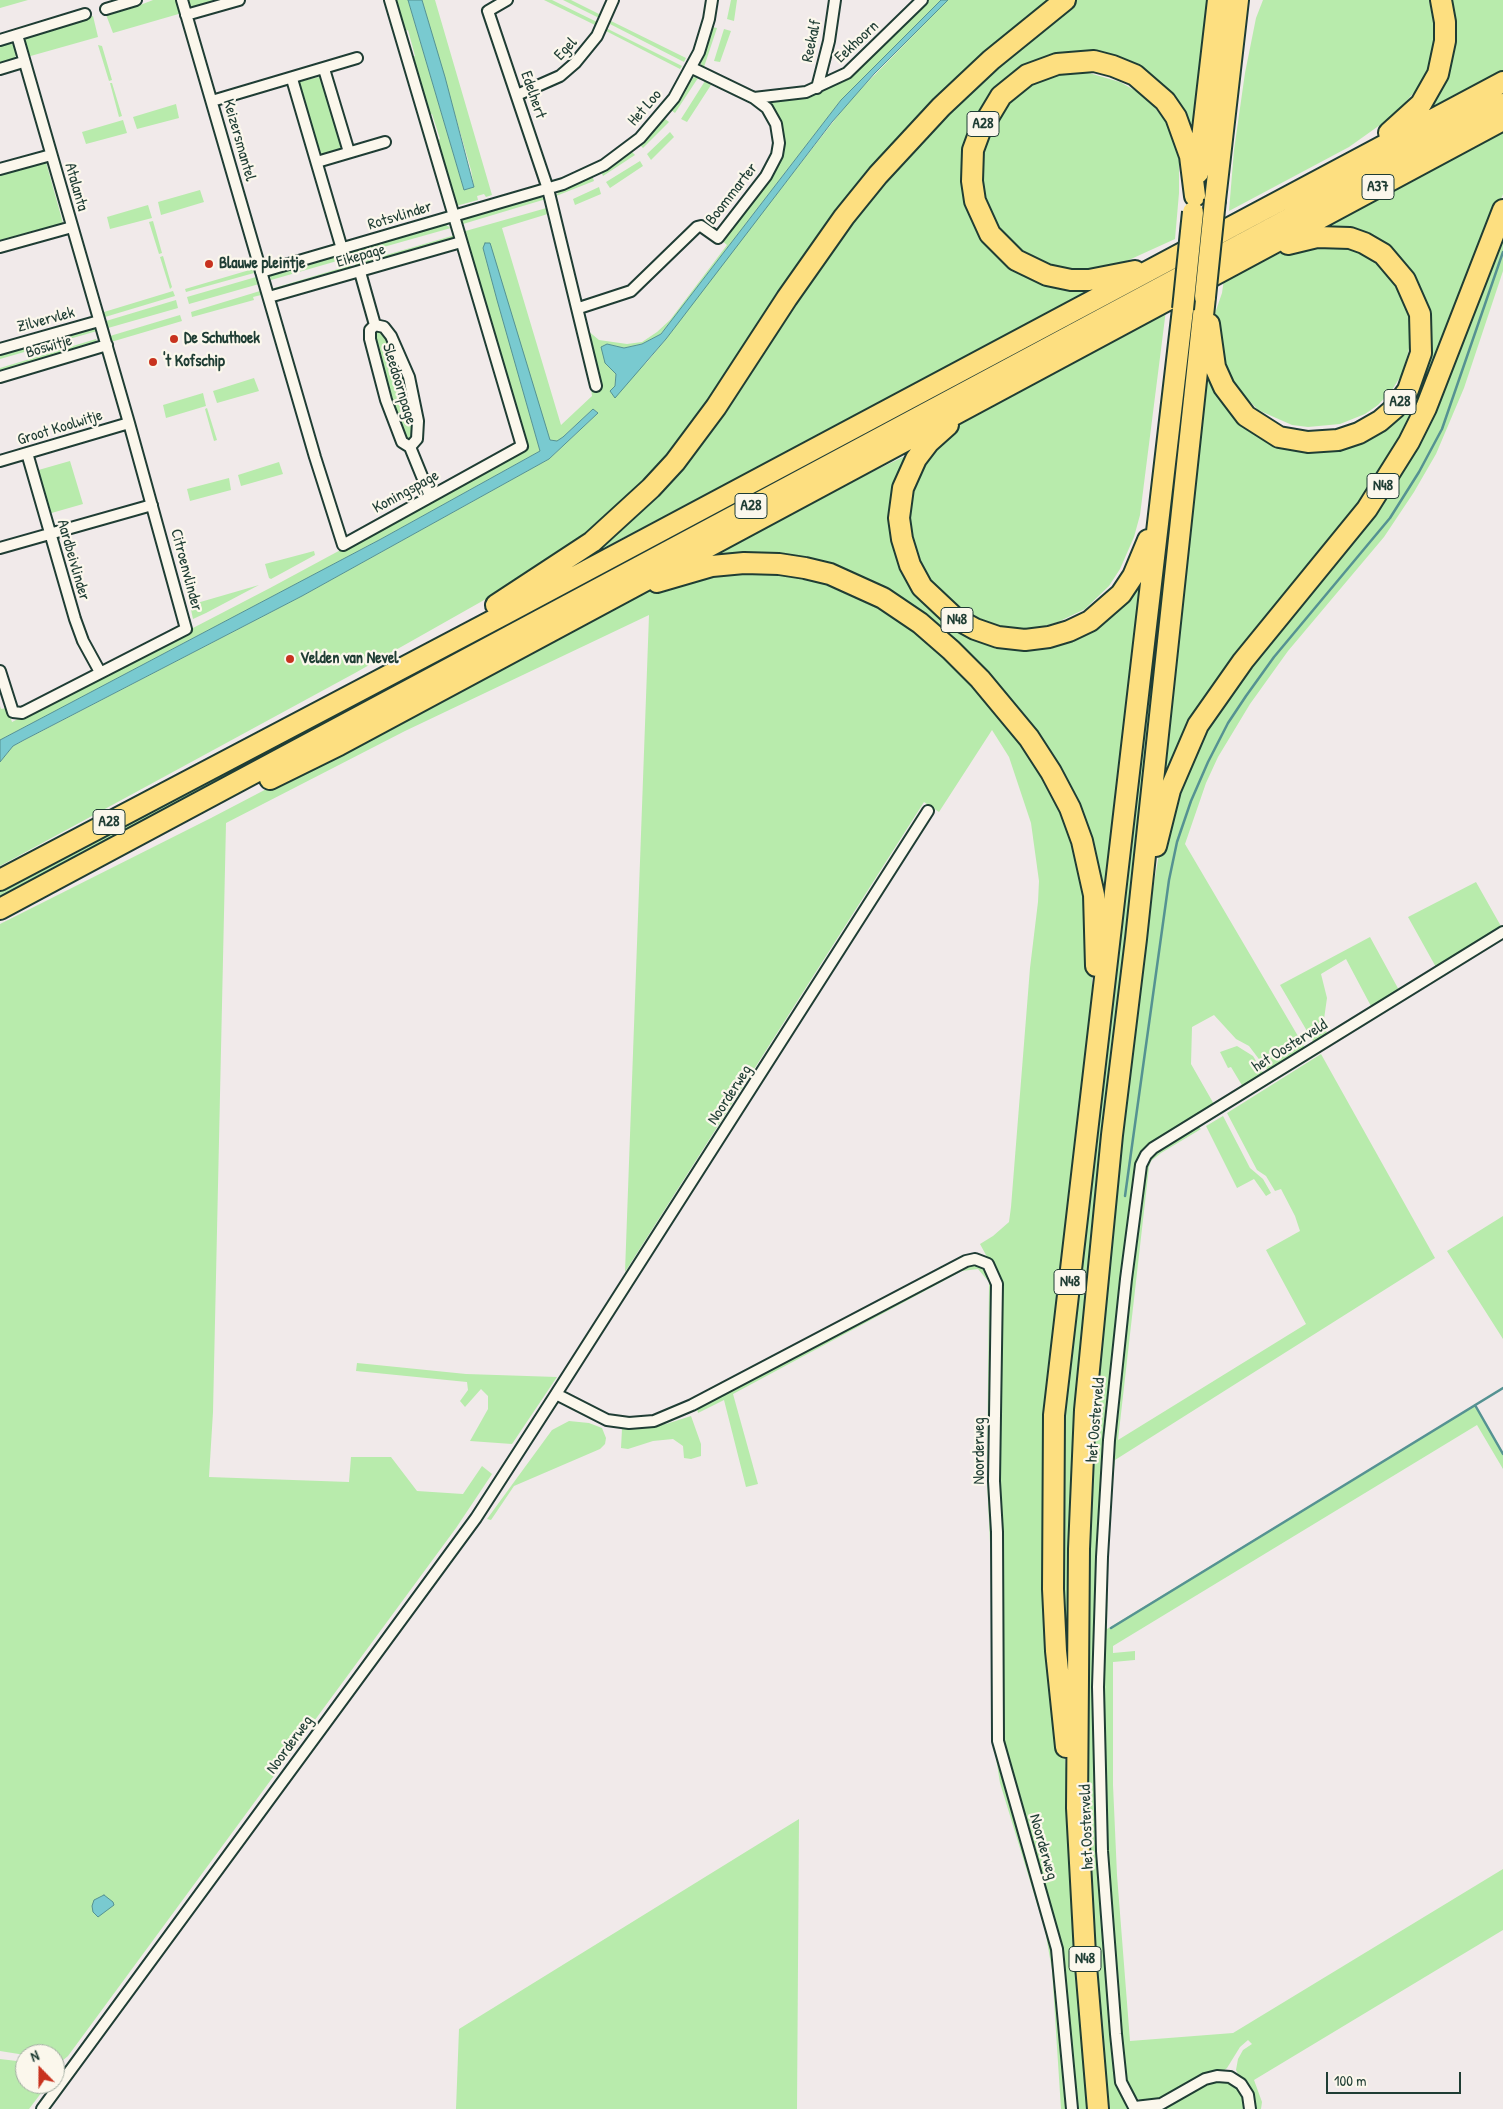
<!DOCTYPE html>
<style>
body{margin:0}
#map{position:relative;width:1503px;height:2109px;overflow:hidden;background:#f1eaea;font-family:"Patrick Hand",sans-serif}
canvas{display:block}
.north{position:absolute;left:15px;top:2044px;width:50px;height:50px;box-sizing:border-box;background:#fbf7ec;border:1px solid #a3ada2;border-radius:50%;rotate:338deg;font-size:14px;font-weight:700;line-height:20px;text-align:center;color:#1f3d34}
.north::after{content:'';display:block;margin:auto;width:18px;height:22px;background:#c8321e;clip-path:polygon(50% 0,100% 100%,50% 72%,0 100%)}
.scale{position:absolute;left:1326px;top:2072px;width:135px;height:22px;box-sizing:border-box;border:2px solid #1f3d34;border-top:0;padding-left:6px;font-size:15px;line-height:18px;white-space:nowrap;color:#1f3d34;-webkit-text-stroke:4px #fbf7ec;paint-order:stroke}
</style>
<div id="map">
<canvas width="1503" height="2109"></canvas>
<div class="north">N</div>
<div class="scale">100 m</div>
</div>
<script>
const context = document.querySelector('canvas').getContext('2d');
context.lineJoin = 'round';
function fill(path, color) { context.fillStyle = color; context.fill(path, 'evenodd'); }
const shape = rows => new Path2D(rows.map(r => 'M' + r).join(''));
function stroke(path, color, width, dash) { context.strokeStyle = color; context.lineWidth = width; context.lineCap = dash ? 'butt' : 'round'; context.setLineDash(dash || []); context.stroke(path); }
function drawText(font, color, halo, rows, align = 'center') {
  context.font = font + ' "Patrick Hand",sans-serif'; context.lineWidth = 4.5; context.setLineDash([]); context.textBaseline = 'middle'; context.strokeStyle = halo; context.fillStyle = color; for (const [text, x, y, turn = 0] of rows) {
    context.save(); context.translate(x, y); context.rotate((+turn || 0) * Math.PI / 180); context.textAlign = isNaN(turn) ? turn : align; if (halo) context.strokeText(text, 0, 0); context.fillText(text, 0, 0); context.restore();
  }
}
fill(shape([
 [0,0,28,0,0,8],
 [153,0,177,0,182,13,113,33,105,12,132,4,135,7],
 [187,0,225,0,198,8,197,6,190,6],
 [395,0,408,0,464,190,474,187,471,170,422,0,435,0,492,195,486,197,484,194,477,196,478,200,456,206,454,204,436,141,440,139,432,114,428,115,411,57,415,56,408,30,403,32],
 [544,0,552,0,599,23,597,26],
 [563,0,571,0,603,16,601,19],
 [731,0,737,0,734,21,727,19],
 [927,0,941,0,841,100,661,334,642,344,624,348,607,344,605,363,616,374,615,386,647,362,666,339,714,274,851,99,948,0,1055,0,916,123,672,450,638,489,576,543,516,582,355,673,0,866,0,762,13,746,302,596,549,459,598,413,593,409,563,437,557,442,550,440,483,248,540,451,381,539,0,740,0,706,1,709,7,708,12,722,270,588,526,450,462,232,550,207,551,213,502,228,561,425,592,396,591,389,598,387,587,330,599,340,627,344,642,342,657,332,670,320,727,245,721,240,775,170,782,152,766,102,818,91,839,82,849,76],
 [1073,0,1210,0,1193,149,1141,74,1042,64,971,145,994,246,1103,285,545,579,614,529,804,280,933,122],
 [1263,0,1429,0,1435,31,1433,53,1428,70,1418,88,1394,115,1349,147,1229,211,1234,150,1245,73,1256,18],
 [1445,0,1503,0,1503,72,1416,118,1429,103],
 [93,16,98,37,27,57,22,41,24,37,46,30,48,32,67,26,70,22],
 [609,20,686,58,684,62,608,23],
 [712,27,717,28,704,67,701,68,701,61],
 [606,28,682,66,680,69,606,31],
 [724,29,731,31,720,62,714,61],
 [5,41,7,44,11,43,14,46,16,55,12,63,0,63,0,43],
 [98,45,102,46,112,80,109,81],
 [1066,73,1089,73,1120,82,1136,91,1152,104,1166,122,1175,141,1179,161,1179,193,1175,239,1120,264,1087,272,1051,268,1018,250,997,224,987,203,982,185,981,164,985,145,990,130,1009,101,1037,79],
 [323,76,344,148,319,155,298,82],
 [696,76,698,78,675,113,671,110,691,79],
 [705,81,711,85,687,122,681,119],
 [110,83,112,83,122,116,119,117],
 [176,104,179,118,137,129,133,117],
 [664,118,669,122,643,148,639,144],
 [123,120,127,133,86,144,82,132],
 [1503,127,1503,194,1466,291,1387,474,1228,672,1151,845,1208,355,1249,425,1358,441,1425,353,1393,257,1306,235],
 [670,132,674,137,651,160,647,154],
 [631,151,635,155,603,176,601,171],
 [640,161,643,166,610,188,606,182],
 [46,162,63,223,0,240,0,175],
 [592,175,594,181,556,196,559,191],
 [599,187,601,194,575,205,573,199],
 [200,190,204,202,161,215,158,202],
 [537,196,546,199,463,224,463,220,467,217],
 [148,205,152,218,110,229,107,217],
 [153,221,162,253,159,254,149,222],
 [443,223,451,228,348,257,347,253],
 [1503,228,1503,271,1464,388,1436,454,1414,492,1384,537,1288,651,1250,704,1218,757,1206,783,1185,844,1305,1048,1268,1071,1249,1046,1236,1039,1214,1015,1192,1027,1191,1064,1215,1106,1148,1148,1120,1299,1096,1762,1129,2109,1103,2109,1085,1861,1089,1412,1134,1023,1149,912,1160,848,1168,819,1216,707,1371,513],
 [455,235,451,241,357,268,355,264],
 [1336,245,1361,252,1373,258,1395,277,1410,313,1411,338,1408,353,1402,374,1392,390,1378,405,1365,414,1340,424,1308,427,1292,425,1258,410,1236,387,1223,362,1214,316,1222,293,1224,279,1254,263,1284,252,1305,246],
 [342,253,344,259,271,280,270,276,276,273],
 [163,256,172,287,170,289,160,257],
 [351,265,352,271,276,293,271,289],
 [253,269,254,273,186,292,185,289],
 [256,277,259,284,189,304,187,297],
 [173,291,175,296,105,317,104,312],
 [260,291,261,295,253,297,254,300,192,317,191,312],
 [1198,293,1165,576,1105,1154,1074,1738,1060,1659,1059,1420,1186,299],
 [176,300,178,308,108,328,106,321],
 [1166,310,1140,515,1134,537,1120,569,1109,586,1085,609,1058,622,1037,628,999,628,981,622,941,598,916,563,905,510,907,491,934,439],
 [180,315,182,321,111,342,110,336],
 [90,327,97,331,0,359,0,354],
 [377,330,382,331,396,353,412,400,415,436,406,443,394,416,373,337],
 [96,339,98,345,0,373,0,368],
 [1001,362,0,903,0,889,200,784,241,766,322,720],
 [254,378,259,391,217,403,213,391],
 [203,393,206,406,166,418,163,405],
 [207,408,217,440,214,441,205,409],
 [905,456,892,494,891,520,913,590,928,607,947,623,1054,640,1145,561,1102,929,1050,760,883,590,705,558,760,526],
 [70,461,83,504,48,514,35,471],
 [279,462,283,474,241,486,238,475],
 [229,478,231,490,190,501,187,489],
 [314,551,315,555,271,579,269,578,265,564],
 [749,569,810,576,893,612,959,668,1019,738,1042,775,1068,827,1084,876,1092,954,1092,989,1071,1205,1054,1664,1071,1812,1092,2109,1075,2109,1060,1958,1001,1744,996,1481,998,1277,980,1244,993,1236,1009,1222,1011,1207,1030,968,1038,902,1039,881,1031,823,1009,757,992,730,939,812,924,802,625,1272,649,615,405,731,226,823,213,1412,209,1477,349,1482,351,1457,391,1457,417,1491,463,1494,482,1466,492,1474,456,1528,68,2056,62,2061,55,2060,55,2054,25,2055,0,2051,0,924,211,818,632,598,679,576],
 [259,585,206,613,193,619,190,605],
 [1476,882,1502,928,1437,969,1408,917],
 [1370,937,1400,992,1372,1008,1346,959,1321,974,1327,998,1324,1019,1327,1035,1314,1043,1280,985],
 [1237,1046,1253,1056,1264,1074,1243,1087,1231,1067,1228,1068,1220,1052],
 [1321,1054,1435,1258,1115,1460,1109,1523,1107,1629,1475,1405,1503,1452,1503,1469,1477,1425,1113,1646,1113,1653,1135,1651,1135,1660,1113,1662,1113,1785,1117,1875,1130,2041,1233,2033,1503,1869,1503,1930,1254,2080,1262,2102,1261,2109,1254,2109,1236,2070,1238,2059,1243,2050,1252,2044,1248,2040,1240,2047,1227,2068,1222,2072,1165,2099,1143,2102,1131,2094,1124,2080,1104,1851,1101,1641,1110,1460,1144,1165,1149,1155,1197,1126,1201,1129,1161,1153,1151,1161,1149,1167,1118,1440,1306,1324,1266,1250,1300,1231,1295,1216,1281,1189,1275,1191,1266,1176,1257,1170,1227,1113],
 [1223,1116,1250,1168,1263,1179,1271,1193,1266,1196,1254,1179,1237,1188,1206,1126],
 [1503,1216,1503,1339,1447,1251],
 [974,1264,983,1265,994,1281,995,1712,1053,1942,1069,2109,1061,2109,1052,1970,1045,1930,1000,1783,991,1727,991,1564,987,1481,989,1282,978,1269,962,1271,733,1394,758,1484,746,1487,724,1400,698,1413,697,1409,699,1405,963,1267],
 [357,1363,466,1374,557,1377,512,1444,470,1441,488,1409,488,1396,481,1389,465,1407,460,1401,468,1390,467,1382,356,1371],
 [691,1416,701,1444,701,1456,691,1459,684,1458,683,1446,673,1439,653,1441,628,1449,621,1448,622,1429,666,1424],
 [569,1421,589,1423,602,1428,606,1438,605,1444,600,1449,514,1486,491,1520,487,1519,552,1430],
 [799,1819,797,2109,456,2109,459,2029],
 [0,2059,25,2062,25,2084,48,2084,29,2109,0,2109],
 [1212,2081,1228,2081,1238,2087,1244,2096,1246,2109,1160,2109]
]), '#b8ebac');
const water = shape([
 [408,0,422,0,445,77,474,187,464,190,408,0],
 [941,0,948,0,874,74,832,122,666,339,615,398,610,391,615,386,616,374,605,363,601,347,607,344,624,348,642,344,661,334,841,100,941,0],
 [485,243,490,243,491,246,550,440,557,441,563,437,593,409,598,413,549,459,302,596,24,740,13,746,0,762,0,740,381,539,540,451,497,300,483,248,485,243],
 [104,1895,113,1902,114,1905,98,1917,93,1912,92,1906,94,1900,104,1895]
]);
fill(water, '#79cad0');
stroke(water, '#559292', 1);
stroke(shape([
 [1125,1196,1169,880,1177,842,1191,801,1208,762,1228,723,1246,696,1274,657,1390,518,1419,472,1442,429,1503,252],
 [1475,1405,1503,1454],
 [1111,1628,1503,1388]
]), '#559292', 2.5);
const street = shape([
 [182,0,315,457,343,545,522,446,390,0],
 [507,0,488,11,548,189,596,386],
 [106,9,136,0],
 [186,15,239,0],
 [0,40,85,14],
 [692,68,754,98,806,92,847,73,922,0],
 [0,69,23,62],
 [324,69,349,152],
 [292,79,342,249],
 [817,88,829,41,835,0],
 [517,95,560,76,575,63,597,36,613,0],
 [212,101,357,58],
 [317,162,385,142],
 [0,169,51,155],
 [0,247,72,227],
 [261,272,563,184,604,165,640,138,674,98,699,52,709,19,712,0],
 [360,272,375,325,370,330,370,339,386,400,402,442,410,447,430,496],
 [269,297,461,242],
 [579,308,631,291,697,227,701,226,718,238,766,176,777,155,779,143,776,124,767,108,754,98],
 [375,325,384,327,391,336,409,377,418,421,417,439,410,447],
 [0,349,99,321],
 [0,377,107,345],
 [27,453,75,619,83,641,100,672],
 [0,461,129,423],
 [0,548,152,505],
 [0,671,13,712,22,713,186,629,129,423,17,35],
 [556,1394,928,811],
 [1135,2107,1161,2104,1205,2079,1217,2076,1230,2077,1241,2084,1248,2095,1250,2109],
 [42,2109,476,1518,556,1394,607,1420,629,1423,654,1421,692,1405,966,1261,975,1259,988,1264,997,1284,994,1481,997,1532,998,1741,1057,1949,1072,2109],
 [1135,2109,1121,2082,1116,2034,1102,1851,1098,1687,1102,1557,1109,1440,1126,1279,1141,1165,1146,1155,1153,1148,1503,932]
]);
const highway = shape([
 [1389,133,1421,104,1438,74,1445,41,1445,22,1441,0],
 [1198,173,1218,0],
 [1215,200,1238,0],
 [1135,271,1089,280,1071,280,1047,275,1016,260,990,234,975,201,972,181,973,150,980,131,1001,96,1027,75,1057,64,1094,61,1113,66,1135,75,1165,101,1176,117,1190,156,1195,196],
 [1209,324,1215,367,1224,387,1246,416,1279,437,1308,442,1338,440,1359,433,1380,421,1395,408,1408,390,1421,353,1420,314,1405,280,1383,254,1364,243,1350,238,1317,237,1288,244],
 [948,425,929,442,916,459,903,488,899,518,902,539,910,565,922,587,955,618,975,629,998,637,1025,640,1049,637,1069,631,1090,621,1121,594,1133,576,1148,540],
 [657,582,712,566,744,563,779,564,805,568,830,574,883,598,920,623,951,650,980,679,1029,738,1051,772,1070,808,1082,841,1094,895,1096,966],
 [496,605,592,542,651,488,675,462,716,407,787,298,844,217,878,175,941,107,991,60,1065,0],
 [270,779,339,745,1503,120],
 [1156,846,1170,790,1198,725,1243,661,1367,509,1409,442,1426,408,1503,210],
 [0,880,505,614,1503,82],
 [0,909,1503,104],
 [1066,1747,1056,1651,1053,1589,1054,1415,1183,309],
 [1098,2109,1085,1954,1077,1808,1079,1549,1085,1410,1112,1135,1136,939,1205,297]
]);
stroke(street, '#1f3d34', 14);
stroke(highway, '#1f3d34', 24);
stroke(street, '#fbf7ec', 10);
stroke(highway, '#fddf80', 20);
const highwayBridge = shape([
 [1205,297,1215,200],
 [1183,309,1193,212]
]);
stroke(highwayBridge, '#1f3d34', 24, []);
stroke(highwayBridge, '#fddf80', 20);
for (const [x, y, r, color] of [
 [209,264,5,"#c8321e"],
 [174,339,5,"#c8321e"],
 [153,362,5,"#c8321e"],
 [290,659,5,"#c8321e"]
]) { const dot = new Path2D(); dot.arc(x, y, r, 0, 2 * Math.PI); context.fillStyle = color; context.fill(dot); stroke(dot, '#fbf7ec', 2); }
for (const [x, y, w] of [
 [983,124,32],
 [1378,187,32],
 [1400,402,32],
 [1383,486,32],
 [751,506,32],
 [957,620,32],
 [109,822,32],
 [1070,1282,32],
 [1085,1959,32]
]) { const box = new Path2D(); box.roundRect(x - w / 2, y - 12.5, w, 25, 4); context.fillStyle = '#fbf7ec'; context.fill(box); stroke(box, '#1f3d34', 1); }
drawText('bold 15px', '#1f3d34', null, [
 ["A28",983,124],
 ["A37",1378,187],
 ["A28",1400,402],
 ["N48",1383,486],
 ["A28",751,506],
 ["N48",957,620],
 ["A28",109,822],
 ["N48",1070,1282],
 ["N48",1085,1959]
]);
drawText('16px', '#1f3d34', '#fbf7ec', [
 ["Reekalf",812,41,-78],
 ["Eekhoorn",857,42,-43],
 ["Egel",566,49,-46],
 ["Edelhert",533,95,71],
 ["Het Loo",645,108,-49],
 ["Keizersmantel",239,140,74],
 ["Atalanta",76,187,74],
 ["Boommarter",732,194,-52],
 ["Rotsvlinder",400,216,-17],
 ["Eikepage",361,256,-16],
 ["Zilvervlek",46,320,-15],
 ["Boswitje",49,347,-16],
 ["Sleedoornpage",399,384,73],
 ["Groot Koolwitje",60,428,-17],
 ["Koningspage",406,492,-29],
 ["Aardbeivlinder",73,560,74],
 ["Citroenvlinder",186,570,75],
 ["het Oosterveld",1290,1046,-32],
 ["Noorderweg",730,1095,-57],
 ["het Oosterveld",1096,1420,-85],
 ["Noorderweg",980,1451,-90],
 ["Noorderweg",290,1745,-54],
 ["het Oosterveld",1087,1827,-92],
 ["Noorderweg",1043,1847,74]
]);
drawText('bold 16px', '#1f3d34', '#fbf7ec', [
 ["Blauwe pleintje",219,264],
 ["De Schuthoek",184,339],
 ["'t Kofschip",163,362],
 ["Velden van Nevel",300,659]
], 'left');
</script>
